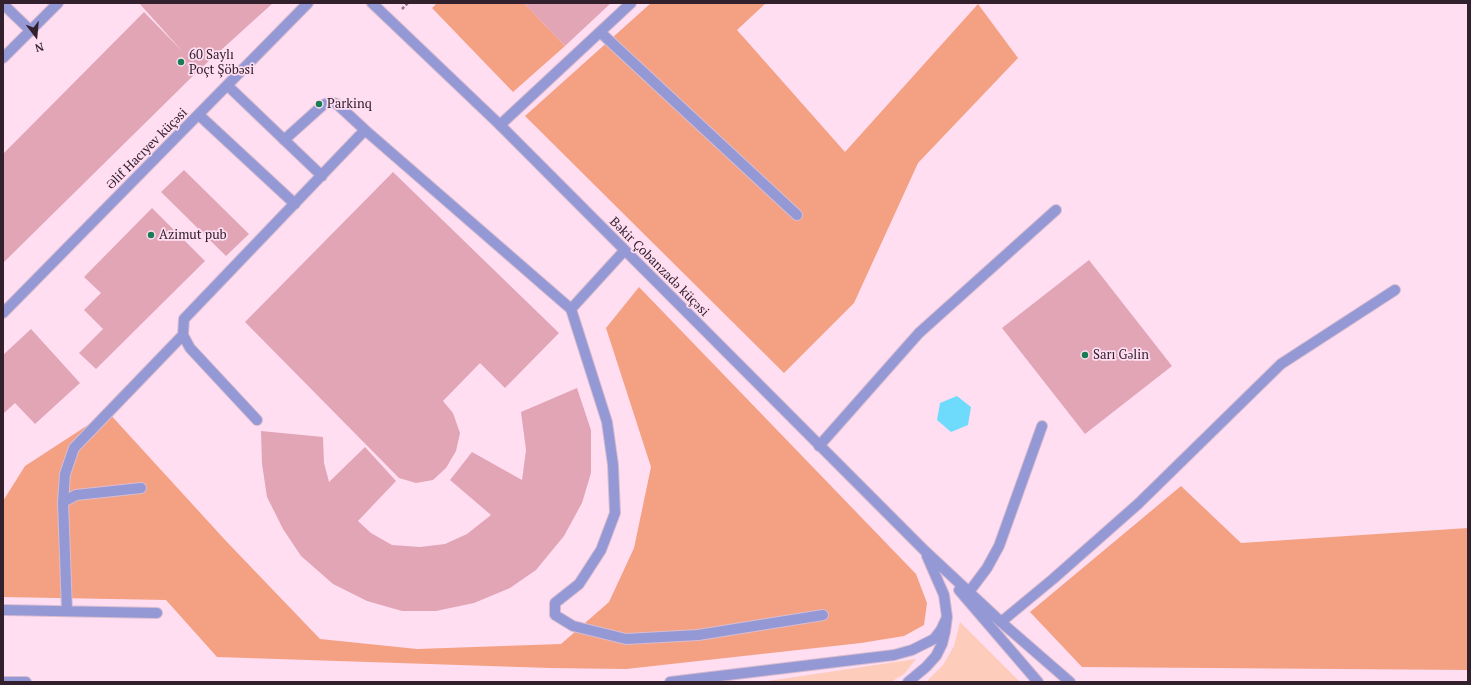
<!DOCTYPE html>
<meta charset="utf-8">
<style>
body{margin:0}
#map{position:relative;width:1471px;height:685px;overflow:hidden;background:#ffdef2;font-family:"PT Serif",serif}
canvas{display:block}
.frame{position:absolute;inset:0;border:4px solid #33202d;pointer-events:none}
.north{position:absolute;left:16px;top:16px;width:40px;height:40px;-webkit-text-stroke:3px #ffdef2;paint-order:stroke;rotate:164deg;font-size:11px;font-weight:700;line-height:16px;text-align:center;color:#33202d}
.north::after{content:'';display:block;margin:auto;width:14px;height:18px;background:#33202d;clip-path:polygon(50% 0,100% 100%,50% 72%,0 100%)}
</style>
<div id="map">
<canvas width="1471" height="685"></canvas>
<div class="frame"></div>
<div class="north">N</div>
</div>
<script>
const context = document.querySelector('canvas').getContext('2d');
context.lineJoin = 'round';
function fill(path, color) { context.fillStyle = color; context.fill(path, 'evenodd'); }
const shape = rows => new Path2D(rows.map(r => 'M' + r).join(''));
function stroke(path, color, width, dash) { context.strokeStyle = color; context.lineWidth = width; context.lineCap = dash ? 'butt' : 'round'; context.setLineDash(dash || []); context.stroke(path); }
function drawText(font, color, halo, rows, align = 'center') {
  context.font = font + ' "PT Serif",serif'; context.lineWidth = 3.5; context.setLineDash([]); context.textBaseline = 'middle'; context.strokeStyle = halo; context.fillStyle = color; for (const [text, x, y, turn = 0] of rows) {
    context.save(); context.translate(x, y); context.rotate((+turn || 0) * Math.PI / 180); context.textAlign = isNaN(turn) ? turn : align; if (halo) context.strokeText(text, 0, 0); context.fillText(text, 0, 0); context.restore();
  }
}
fill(shape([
 [960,622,1020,682,926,682,943,665,954,646],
 [916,659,904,674,891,682,761,682]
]), '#fdccba');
fill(shape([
 [437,3,524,3,565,46,513,92,432,8],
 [651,3,766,3,737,30,845,152,978,4,1018,58,918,163,854,303,784,373,525,116],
 [639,287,916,574,927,603,924,625,904,636,861,643,626,669,550,668,217,657,166,600,3,597,3,501,25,466,108,412,226,541,320,639,417,649,561,644,609,602,634,548,651,467,606,328],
 [1181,486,1241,543,1468,528,1468,670,1082,667,1030,612]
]), '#f4a082');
fill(shape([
 [957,396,971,407,968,425,951,432,937,420,940,403]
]), '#6fdbfc');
fill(shape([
 [139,3,273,3,199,70,3,263,3,154,144,12,183,52],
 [524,3,611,3,565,46],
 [184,170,249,234,226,256,161,192],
 [393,172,559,333,505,388,480,363,443,401,453,413,460,433,456,451,446,468,433,480,416,483,399,478,245,322],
 [152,208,205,261,96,369,79,353,103,329,84,310,101,293,84,277],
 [1089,260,1172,366,1085,434,1002,328],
 [31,329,80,383,35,424,15,403,3,414,3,355],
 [577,388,591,430,591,473,582,503,564,536,536,570,510,588,474,603,436,611,402,611,367,601,333,584,301,556,283,529,267,497,262,464,261,431,323,437,324,463,329,482,365,447,396,481,358,521,371,533,392,545,420,547,445,544,467,534,491,515,450,480,472,452,522,480,526,450,521,412]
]), '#e1a5b6');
const service = shape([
 [3,4,31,31],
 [600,32,797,215],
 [3,58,58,3],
 [228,86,322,176],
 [199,115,295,204],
 [500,125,631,3],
 [284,140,323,105,330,102,337,104,365,130],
 [624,251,571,309,607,422,613,465,615,513,601,550,579,584,555,603,555,615,573,626,626,639,698,635,823,615],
 [3,313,308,3],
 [257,420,190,348,183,335,184,319,365,130,571,309],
 [819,446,919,333,1056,210],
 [63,502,65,474,74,448,183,335],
 [969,592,987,568,999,546,1042,426],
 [3,610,157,613],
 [67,611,63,502,76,495,141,488],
 [1001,622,1053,579,1138,504,1281,364,1395,290]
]);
const tertiary = shape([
 [372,3,500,125,925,551,1001,622,1070,682],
 [959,590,1038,682],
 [3,682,26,682],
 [670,682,894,655,912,650,934,639,941,630,947,617],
 [908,682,926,667,936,656,942,644,945,632,947,617,944,595,927,556]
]);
stroke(service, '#dabccf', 12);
stroke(tertiary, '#dabccf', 12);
stroke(shape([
 [402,9,408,3]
]), '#8f7686', 2.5, [3, 2]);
stroke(service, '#9499d5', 10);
stroke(tertiary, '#9499d5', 10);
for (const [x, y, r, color] of [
 [181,62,4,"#1a7c54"],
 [319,104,4,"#1a7c54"],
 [151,235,4,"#1a7c54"],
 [1085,355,4,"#1a7c54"]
]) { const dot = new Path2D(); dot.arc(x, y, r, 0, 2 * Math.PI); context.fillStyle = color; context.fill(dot); stroke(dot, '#ffdef2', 1.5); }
drawText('13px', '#33202d', '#ffdef2', [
 ["60 Saylı",189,55],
 ["Poçt Şöbəsi",189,70],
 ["Parkinq",327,104],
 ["Azimut pub",159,235],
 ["Sarı Gəlin",1093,355]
], 'left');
drawText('13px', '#33202d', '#ffdef2', [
 ["Əlif Hacıyev küçəsi",147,149,-45],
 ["Bəkir Çobanzadə küçəsi",659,267,45]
]);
</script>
